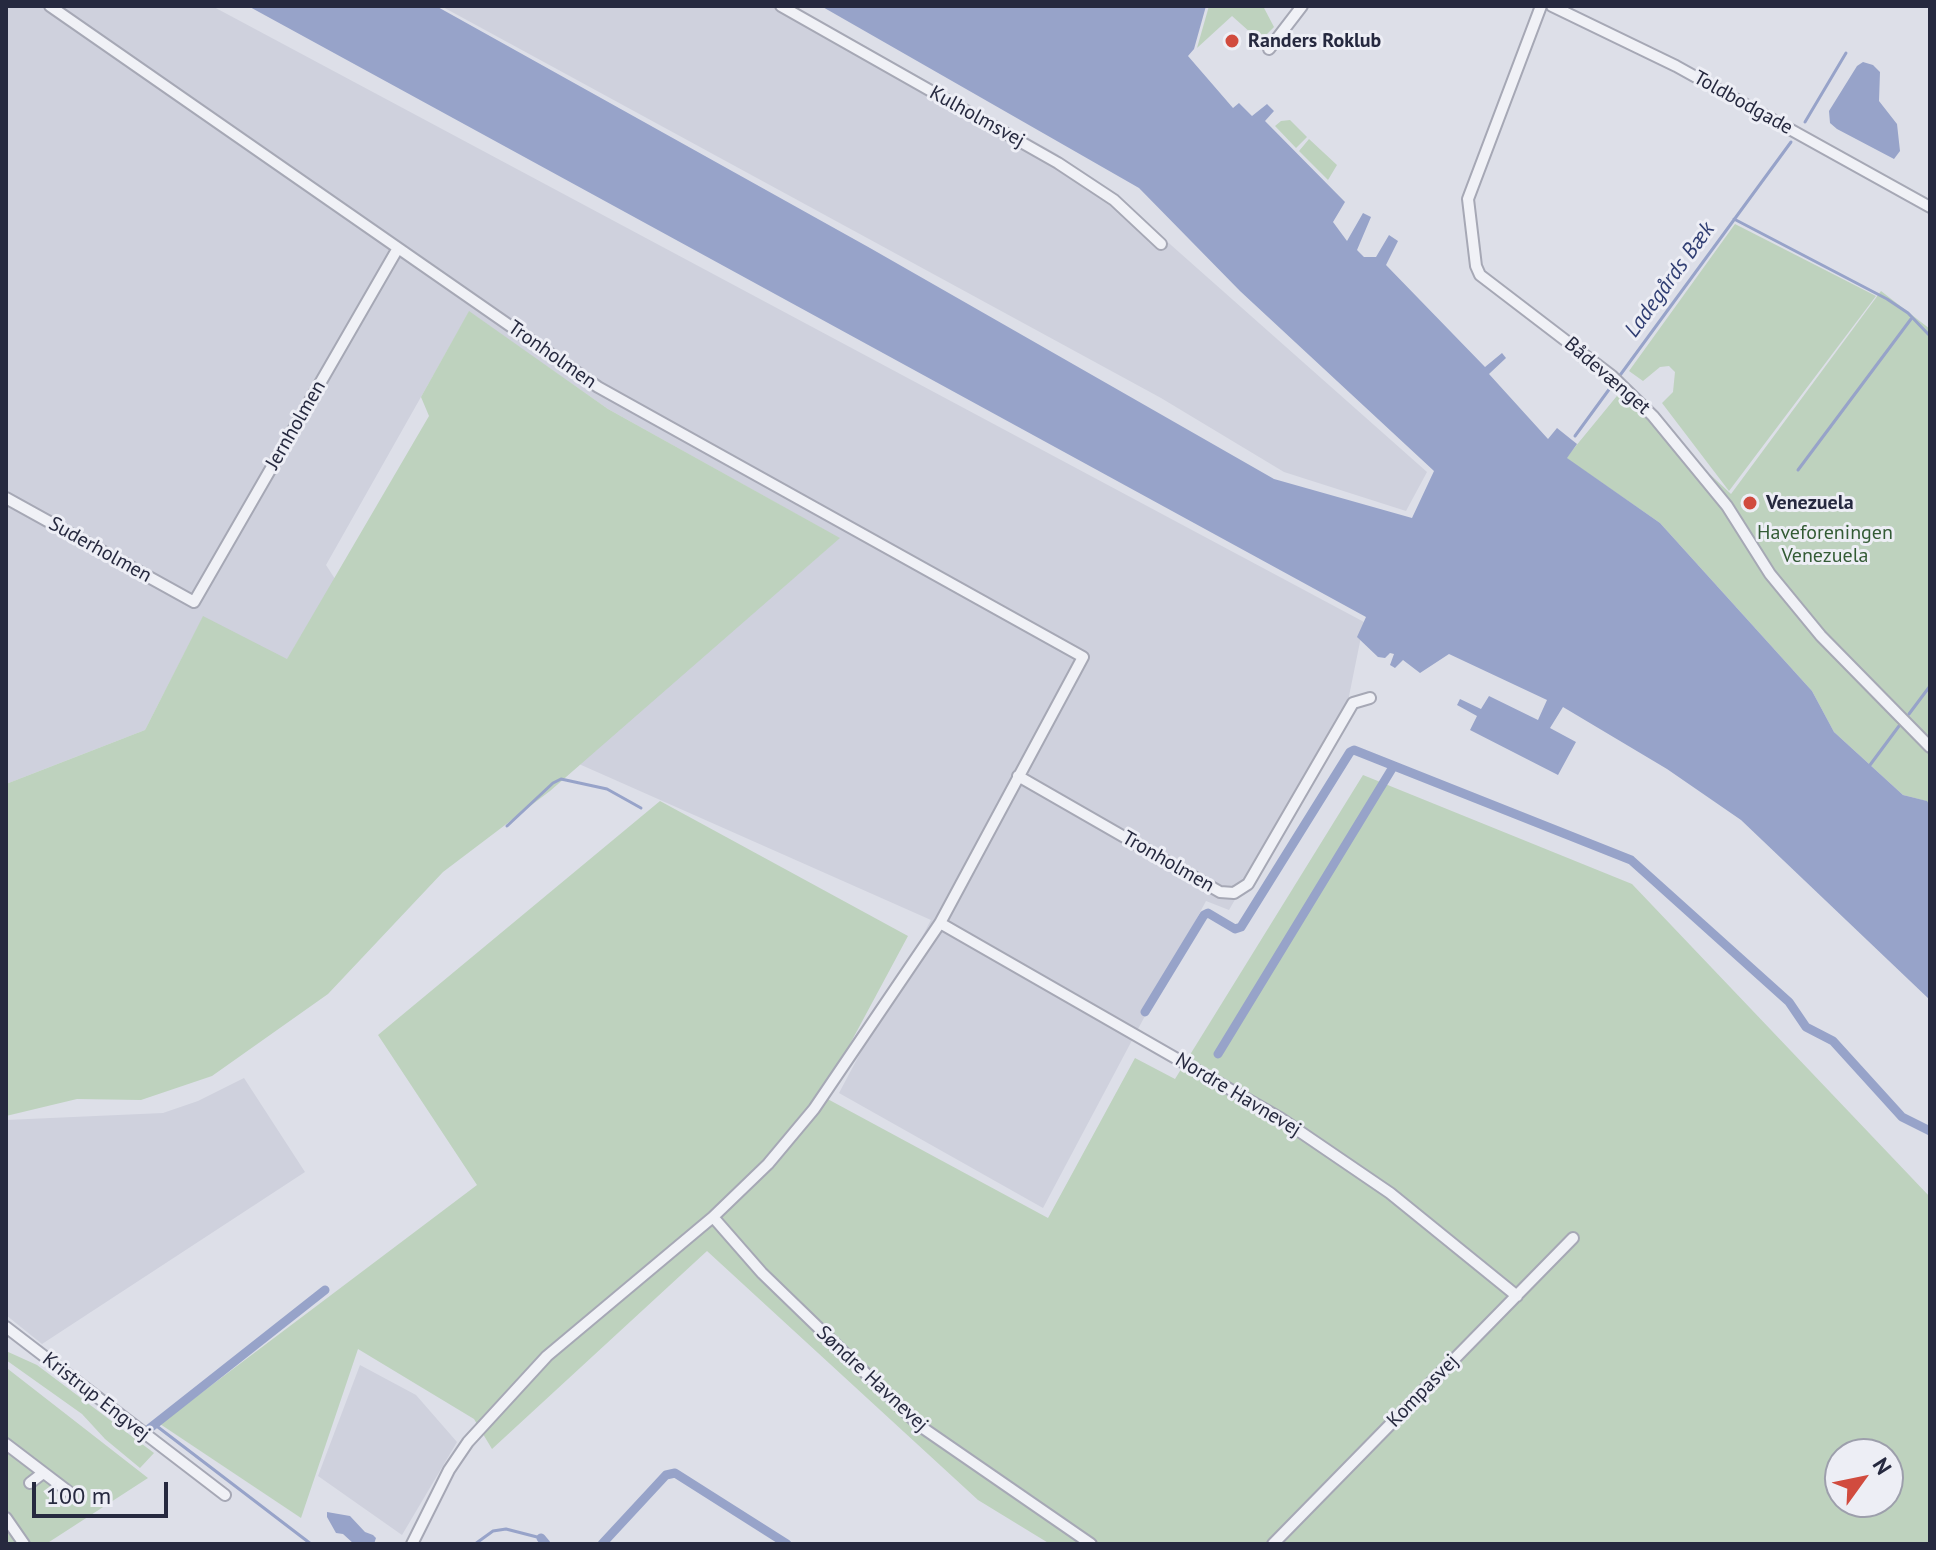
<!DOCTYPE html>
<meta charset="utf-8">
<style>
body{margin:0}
#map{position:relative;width:1936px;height:1550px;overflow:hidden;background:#dddfe8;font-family:"PT Sans",sans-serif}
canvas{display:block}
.frame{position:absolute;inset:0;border:8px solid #26293f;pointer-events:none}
.north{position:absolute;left:1824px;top:1438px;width:80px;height:80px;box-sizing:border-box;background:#edeef5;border:2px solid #9d9fac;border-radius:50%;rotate:57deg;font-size:22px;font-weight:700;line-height:32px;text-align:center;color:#26293f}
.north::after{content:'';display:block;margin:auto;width:28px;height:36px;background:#d14b3e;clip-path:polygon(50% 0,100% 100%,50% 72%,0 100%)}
.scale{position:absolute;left:32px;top:1482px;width:136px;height:36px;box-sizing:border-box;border:4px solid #26293f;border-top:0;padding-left:10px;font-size:24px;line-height:28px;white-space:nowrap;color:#26293f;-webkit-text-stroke:6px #edeef5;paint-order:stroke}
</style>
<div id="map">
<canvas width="1936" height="1550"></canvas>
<div class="frame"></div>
<div class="north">N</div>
<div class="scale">100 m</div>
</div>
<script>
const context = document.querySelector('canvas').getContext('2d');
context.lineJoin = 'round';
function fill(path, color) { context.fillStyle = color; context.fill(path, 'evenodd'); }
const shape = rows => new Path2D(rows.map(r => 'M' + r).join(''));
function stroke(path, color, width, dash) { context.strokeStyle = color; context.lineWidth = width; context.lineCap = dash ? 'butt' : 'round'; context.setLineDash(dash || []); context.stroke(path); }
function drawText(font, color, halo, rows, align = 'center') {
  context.font = font + ' "PT Sans",sans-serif'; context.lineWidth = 6; context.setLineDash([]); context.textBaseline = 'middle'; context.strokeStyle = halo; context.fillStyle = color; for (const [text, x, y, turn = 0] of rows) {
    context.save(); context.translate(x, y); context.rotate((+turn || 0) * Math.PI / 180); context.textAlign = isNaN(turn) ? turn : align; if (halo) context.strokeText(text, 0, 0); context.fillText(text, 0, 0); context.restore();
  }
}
fill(shape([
 [6,6,212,6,1364,622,1347,706,1229,910,1206,901,1043,1208,839,1093,931,920,579,764,839,538,608,409,469,312,326,565,335,579,287,660,203,617,145,730,6,784],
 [441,6,794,6,1057,154,1118,198,1427,472,1406,511,1284,472,1161,398],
 [244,1078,305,1172,42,1344,6,1315,6,1120,163,1113,198,1101],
 [360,1365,416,1395,457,1442,402,1535,318,1476]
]), '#cfd1dd');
fill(shape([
 [1209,6,1263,6,1274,27,1260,41,1232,16,1197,48],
 [1290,120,1307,137,1296,148,1275,126,1281,121],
 [1309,139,1337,165,1328,180,1299,151],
 [1735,224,1876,296,1729,491,1662,403,1673,392,1675,372,1669,366,1660,367,1643,381,1629,371],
 [1881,291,1930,329,1930,806,1926,801,1903,795,1834,732,1812,691,1660,523,1566,458,1621,391,1731,494],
 [469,311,608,409,840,538,550,791,443,872,328,994,212,1076,141,1100,77,1099,6,1116,6,784,145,730,203,616,287,659,429,416,421,397],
 [1363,775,1632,884,1930,1197,1930,1544,1050,1544,978,1500,707,1251,492,1449,474,1419,358,1349,301,1518,160,1424,477,1185,378,1035,660,801,908,936,822,1096,1048,1218,1135,1058,1175,1079],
 [1840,1454,1888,1454,1888,1502,1840,1502],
 [6,1351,37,1365,154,1453,140,1468,105,1439,82,1414,6,1360],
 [8,1369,148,1478,46,1544,6,1544]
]), '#bed2be');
fill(shape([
 [248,6,436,6,870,248,1274,479,1412,518,1434,471,1240,291,1139,188,821,6,1206,6,1194,49,1188,56,1233,108,1239,103,1252,116,1267,104,1274,111,1265,121,1345,202,1333,222,1347,241,1363,213,1371,217,1357,250,1364,257,1376,257,1389,235,1398,241,1386,265,1485,367,1502,353,1506,358,1489,374,1548,439,1557,428,1577,444,1567,458,1660,523,1812,691,1834,732,1903,795,1927,801,1930,806,1930,1000,1741,820,1667,769,1563,707,1550,728,1576,742,1558,775,1470,730,1477,716,1457,705,1460,699,1481,709,1489,696,1538,720,1547,700,1449,654,1420,673,1403,660,1395,668,1390,665,1394,654,1390,653,1385,658,1378,657,1357,637,1366,617],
 [1863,62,1873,65,1880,72,1879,101,1897,124,1900,151,1894,159,1837,129,1830,123,1829,111,1857,66],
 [327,1512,350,1516,365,1532,373,1535,376,1538,374,1544,354,1544,343,1534,336,1533,327,1517]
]), '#97a3c9');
stroke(shape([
 [1805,122,1846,53],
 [1734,219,1887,299,1908,313,1930,336],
 [1618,378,1791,142],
 [1575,436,1613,384],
 [1798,470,1911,319],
 [1909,714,1930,686],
 [1870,765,1899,726],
 [507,826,553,783,561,779,607,789,641,808],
 [154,1424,311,1544],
 [475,1544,493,1531,506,1529,541,1538]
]), '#97a3c9', 3);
stroke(shape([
 [1145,1012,1204,915,1208,913,1235,929,1241,927,1350,752,1354,750,1631,860,1789,1002,1806,1027,1833,1041,1902,1117,1930,1131],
 [1218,1054,1393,767],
 [150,1428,325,1290],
 [541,1538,546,1544],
 [602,1544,666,1475,675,1473,787,1544]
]), '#97a3c9', 9);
const minor = shape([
 [50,6,598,387,1083,657,940,923,814,1109,768,1164,713,1217,547,1356,468,1442,449,1470,412,1544],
 [781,6,1058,163,1114,200,1161,244],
 [1541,6,1468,199,1476,266,1480,275,1612,376,1653,416,1727,506,1770,574,1821,636,1930,747],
 [1552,6,1676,66,1930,207],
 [1269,49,1302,6],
 [6,498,194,602,398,248],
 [1018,776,1220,892,1234,893,1248,884,1353,703,1370,698],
 [940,923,1280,1118,1390,1193,1517,1296],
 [713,1217,762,1273,920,1426,1091,1544],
 [6,1327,225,1495],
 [6,1444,69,1492],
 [30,1483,43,1473],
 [6,1518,24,1544],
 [1273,1544,1573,1238]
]);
stroke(minor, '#a6a8b5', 14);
stroke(minor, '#f0f1f6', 10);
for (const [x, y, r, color] of [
 [1232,41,8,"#d14b3e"],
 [1750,503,8,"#d14b3e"]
]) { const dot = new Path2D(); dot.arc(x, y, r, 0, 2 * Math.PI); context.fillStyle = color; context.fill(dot); stroke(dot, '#edeef5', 3); }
drawText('bold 20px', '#26293f', '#edeef5', [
 ["Randers Roklub",1248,41],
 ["Venezuela",1766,503]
], 'left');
drawText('20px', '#26293f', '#edeef5', [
 ["Toldbodgade",1743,103,29],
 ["Kulholmsvej",977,117,29],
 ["Tronholmen",552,355,35],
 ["Bådevænget",1607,376,41],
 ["Jernholmen",296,425,-60],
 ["Suderholmen",100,550,29],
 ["Tronholmen",1168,862,30],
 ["Nordre Havnevej",1238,1095,31],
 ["Søndre Havnevej",872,1379,43],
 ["Kompasvej",1423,1391,-46],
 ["Kristrup Engvej",96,1397,38]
]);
drawText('20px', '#335b35', '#edeef5', [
 ["Haveforeningen",1825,533],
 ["Venezuela",1825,556]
]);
drawText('italic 22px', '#303e73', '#edeef5', [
 ["Ladegårds Bæk",1670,280,-54]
]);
</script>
